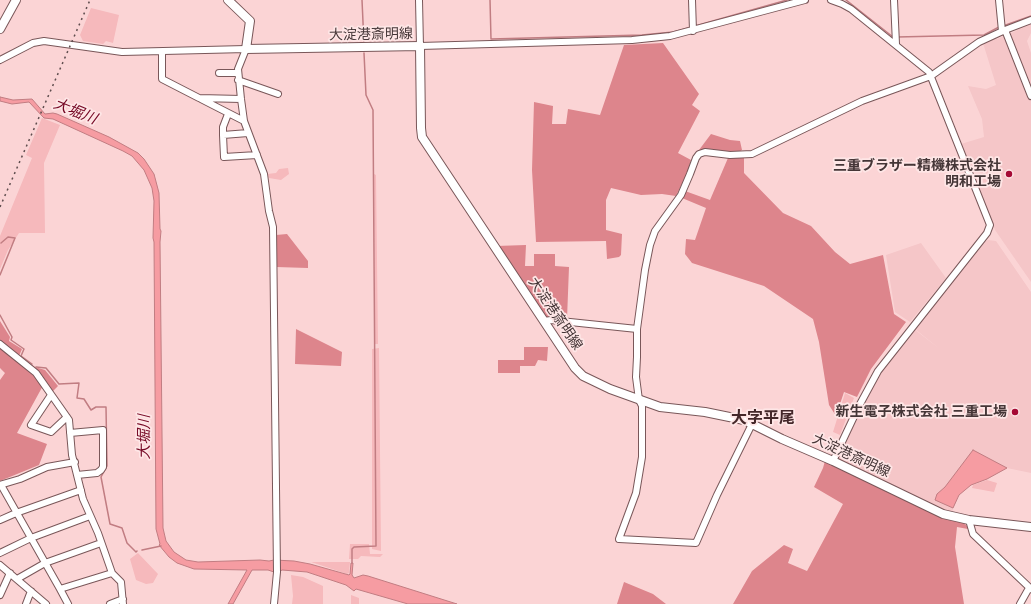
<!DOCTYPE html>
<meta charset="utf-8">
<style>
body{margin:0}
canvas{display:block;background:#fbd4d5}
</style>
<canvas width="1031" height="604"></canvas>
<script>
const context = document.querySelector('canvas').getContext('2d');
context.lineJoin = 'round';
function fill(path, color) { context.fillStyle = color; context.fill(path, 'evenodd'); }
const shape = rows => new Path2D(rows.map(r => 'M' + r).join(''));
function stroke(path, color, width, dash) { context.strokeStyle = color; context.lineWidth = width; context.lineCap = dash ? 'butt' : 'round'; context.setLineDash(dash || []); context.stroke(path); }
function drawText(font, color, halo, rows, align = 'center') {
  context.font = font + ' "Space Grotesk","Noto Sans JP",sans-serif'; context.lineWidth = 3.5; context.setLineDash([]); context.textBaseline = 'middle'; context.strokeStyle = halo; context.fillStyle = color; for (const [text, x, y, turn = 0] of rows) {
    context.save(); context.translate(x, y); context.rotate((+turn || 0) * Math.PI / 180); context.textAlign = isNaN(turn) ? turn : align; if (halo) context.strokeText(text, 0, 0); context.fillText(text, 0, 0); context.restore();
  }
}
fill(shape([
 [1031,23,1031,33,1027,41,1031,53,1031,282,995,230,961,144,984,137,982,119,968,86,986,89,996,85,983,43,995,38,997,39,1016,31,1019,27],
 [988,240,996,241,1031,292,1031,473,1007,468,987,479,971,485,959,495,951,514,840,461,838,456,874,383,885,365,914,329,941,350,915,329,983,243],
 [921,243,946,278,910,322,895,312,886,255]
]), '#f5c6c8');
fill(shape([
 [91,8,119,15,113,43,106,41,103,44,83,41,80,35],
 [42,118,60,125,44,163,45,233,19,233,8,250,0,269,0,236,32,158,26,155],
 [288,168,289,174,281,180,269,178,267,174,276,173,279,169],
 [374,174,376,175,378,344,375,344],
 [379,348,381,551,372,549,372,349],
 [845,393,854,398,840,435,833,432],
 [987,480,997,483,994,492,972,488,973,485],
 [350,544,369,544,370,554,383,554,380,557,361,556,358,559,349,559],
 [138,553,158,574,153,583,146,584,136,580,130,559],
 [311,562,350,562,349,573,347,574],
 [291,575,303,577,323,586,323,604,292,604,293,596],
 [351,595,359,598,359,604,351,604]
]), '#f6b9bc');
fill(shape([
 [663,43,699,94,692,105,700,111,678,153,691,160,687,174,676,196,662,194,641,195,611,188,606,200,606,230,622,234,621,255,619,257,607,259,606,241,536,242,532,170,534,102,553,106,552,124,566,124,568,109,600,115,624,45],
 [711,134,730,140,740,141,742,150,737,153,738,158,744,158,744,173,783,213,811,226,835,252,850,264,883,255,894,314,906,322,871,369,857,397,844,392,836,416,829,405,819,342,813,319,764,286,692,263,685,254,686,239,695,240,706,208,682,198,685,191,710,200,728,158,727,153,709,149,699,150],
 [287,234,308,261,308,268,276,267,276,235],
 [526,245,525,266,534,266,534,254,555,254,555,266,569,267,567,319,545,318,496,246],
 [0,321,10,337,9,341,22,349,19,356,35,367,45,370,58,386,52,392,45,382,17,433,47,444,39,465,0,481,0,380,5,373,0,368],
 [296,329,342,352,341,366,295,364],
 [524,347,548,347,547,361,538,360,535,366,520,366,520,373,498,373,498,360,524,360],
 [825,461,950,520,964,523,967,526,968,529,957,527,955,547,964,604,733,604,752,571,784,545,793,549,788,563,807,571,843,504,814,487,823,468],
 [624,582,653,594,666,604,617,604]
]), '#dd858c');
const water = shape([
 [0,97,13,100,32,99,45,114,53,113,57,114,109,137,138,153,144,159,154,174,159,193,160,229,161,231,160,242,163,528,166,541,174,552,186,560,198,562,260,560,269,561,274,560,294,561,310,564,349,575,350,574,351,563,353,563,352,575,354,578,363,575,368,576,457,604,408,604,356,589,354,591,346,585,307,572,282,570,279,572,278,570,274,572,268,570,252,570,233,604,228,604,247,570,194,569,177,563,169,557,159,545,160,544,156,529,154,242,153,238,154,201,152,188,144,170,132,156,123,151,53,119,44,118,29,102,12,104,0,101,0,97],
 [973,450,1007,468,987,479,971,485,959,495,953,508,935,500,937,494,945,487,973,450]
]);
fill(water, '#f69ca2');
stroke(water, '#c17d82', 1);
stroke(shape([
 [362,0,364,44],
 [490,0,491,39,642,35,673,32,691,27],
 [846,0,893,37],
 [695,26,787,0],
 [1003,26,1031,16],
 [897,37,984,35,999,27],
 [0,275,15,238,8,237,1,243],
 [0,315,12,337,11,340,24,349,21,356,32,364],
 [36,367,46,368,59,384,79,383,77,398,84,399,91,410,96,407,106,407,107,466,101,477,110,524,122,528,127,543,136,552,137,551],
 [142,550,161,546],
 [352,563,352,549,354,547,376,546,373,110,366,95,364,53]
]), '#c17d82', 1.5);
const minor = shape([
 [419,0,420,46,632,40,670,36,805,0],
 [692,0,693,31],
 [831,0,842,4,851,9,929,72,990,225,987,233,878,371,859,406,833,461],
 [894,0,896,44],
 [999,0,1002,31],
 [1005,30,1031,96],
 [162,52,162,79,199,98,241,99],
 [0,60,33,43,44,41,122,52,246,49,238,69,241,99,244,121,264,174,269,211,273,227,277,572,274,604],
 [219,73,238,73],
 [238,80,278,94],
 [201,99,244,121],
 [248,133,223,135,224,157,257,155],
 [223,135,223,127,228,114],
 [544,321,551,320,637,329],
 [0,344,36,373,69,420,72,455,83,499,98,533,112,573,121,582,123,604],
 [51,395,31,425,51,432,67,417],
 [752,424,717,495,696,543,619,539,636,493,642,457,642,406,639,400,636,377,637,357,637,329,645,270,650,245,655,231,681,195,690,174,696,158,699,154,705,152,730,155,752,154,862,101,931,76,979,42,1005,30,1031,20],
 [70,433,103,430,103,467,101,470,97,473,77,475],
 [0,485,20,479,47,467,75,462],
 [1,485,60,589,112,573],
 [0,520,16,513,81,490],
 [969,520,973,534,1031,589],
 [0,553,31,538,90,516],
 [0,565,46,604],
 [17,579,45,563,101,543],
 [60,589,68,604],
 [0,595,10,573],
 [26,604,31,591],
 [110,604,123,599],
 [1020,604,1029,588]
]);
const major = shape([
 [228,0,250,21,246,49,420,46,421,128,422,137,575,368,583,376,610,389,660,407,705,412,744,420,782,439,833,461,943,514,969,520,1031,527],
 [0,29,16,0]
]);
stroke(minor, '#795759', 8);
stroke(major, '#795759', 10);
stroke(minor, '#fff', 6);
stroke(major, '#fff', 8);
stroke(shape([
 [0,207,90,0]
]), '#5f4d4e', 1.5, [2, 4]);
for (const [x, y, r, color] of [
 [1009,174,4,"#a50935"],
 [1015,412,4,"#a50935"]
]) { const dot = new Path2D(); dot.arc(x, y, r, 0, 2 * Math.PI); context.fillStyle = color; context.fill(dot); stroke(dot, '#fee6e6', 1.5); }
drawText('14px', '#453637', '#fee6e6', [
 ["大淀港斎明線",371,35,-1],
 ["大淀港斎明線",555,314,56],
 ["大淀港斎明線",851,456,25]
]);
drawText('bold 14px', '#453637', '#fee6e6', [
 ["三重ブラザー精機株式会社",1001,166],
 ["明和工場",1001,182],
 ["新生電子株式会社 三重工場",1007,412]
], 'right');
drawText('italic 15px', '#750724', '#fee6e6', [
 ["大堀川",75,112,22],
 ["大堀川",145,437,-90]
]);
drawText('bold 16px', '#442729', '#fee6e6', [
 ["大字平尾",763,419]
]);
</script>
